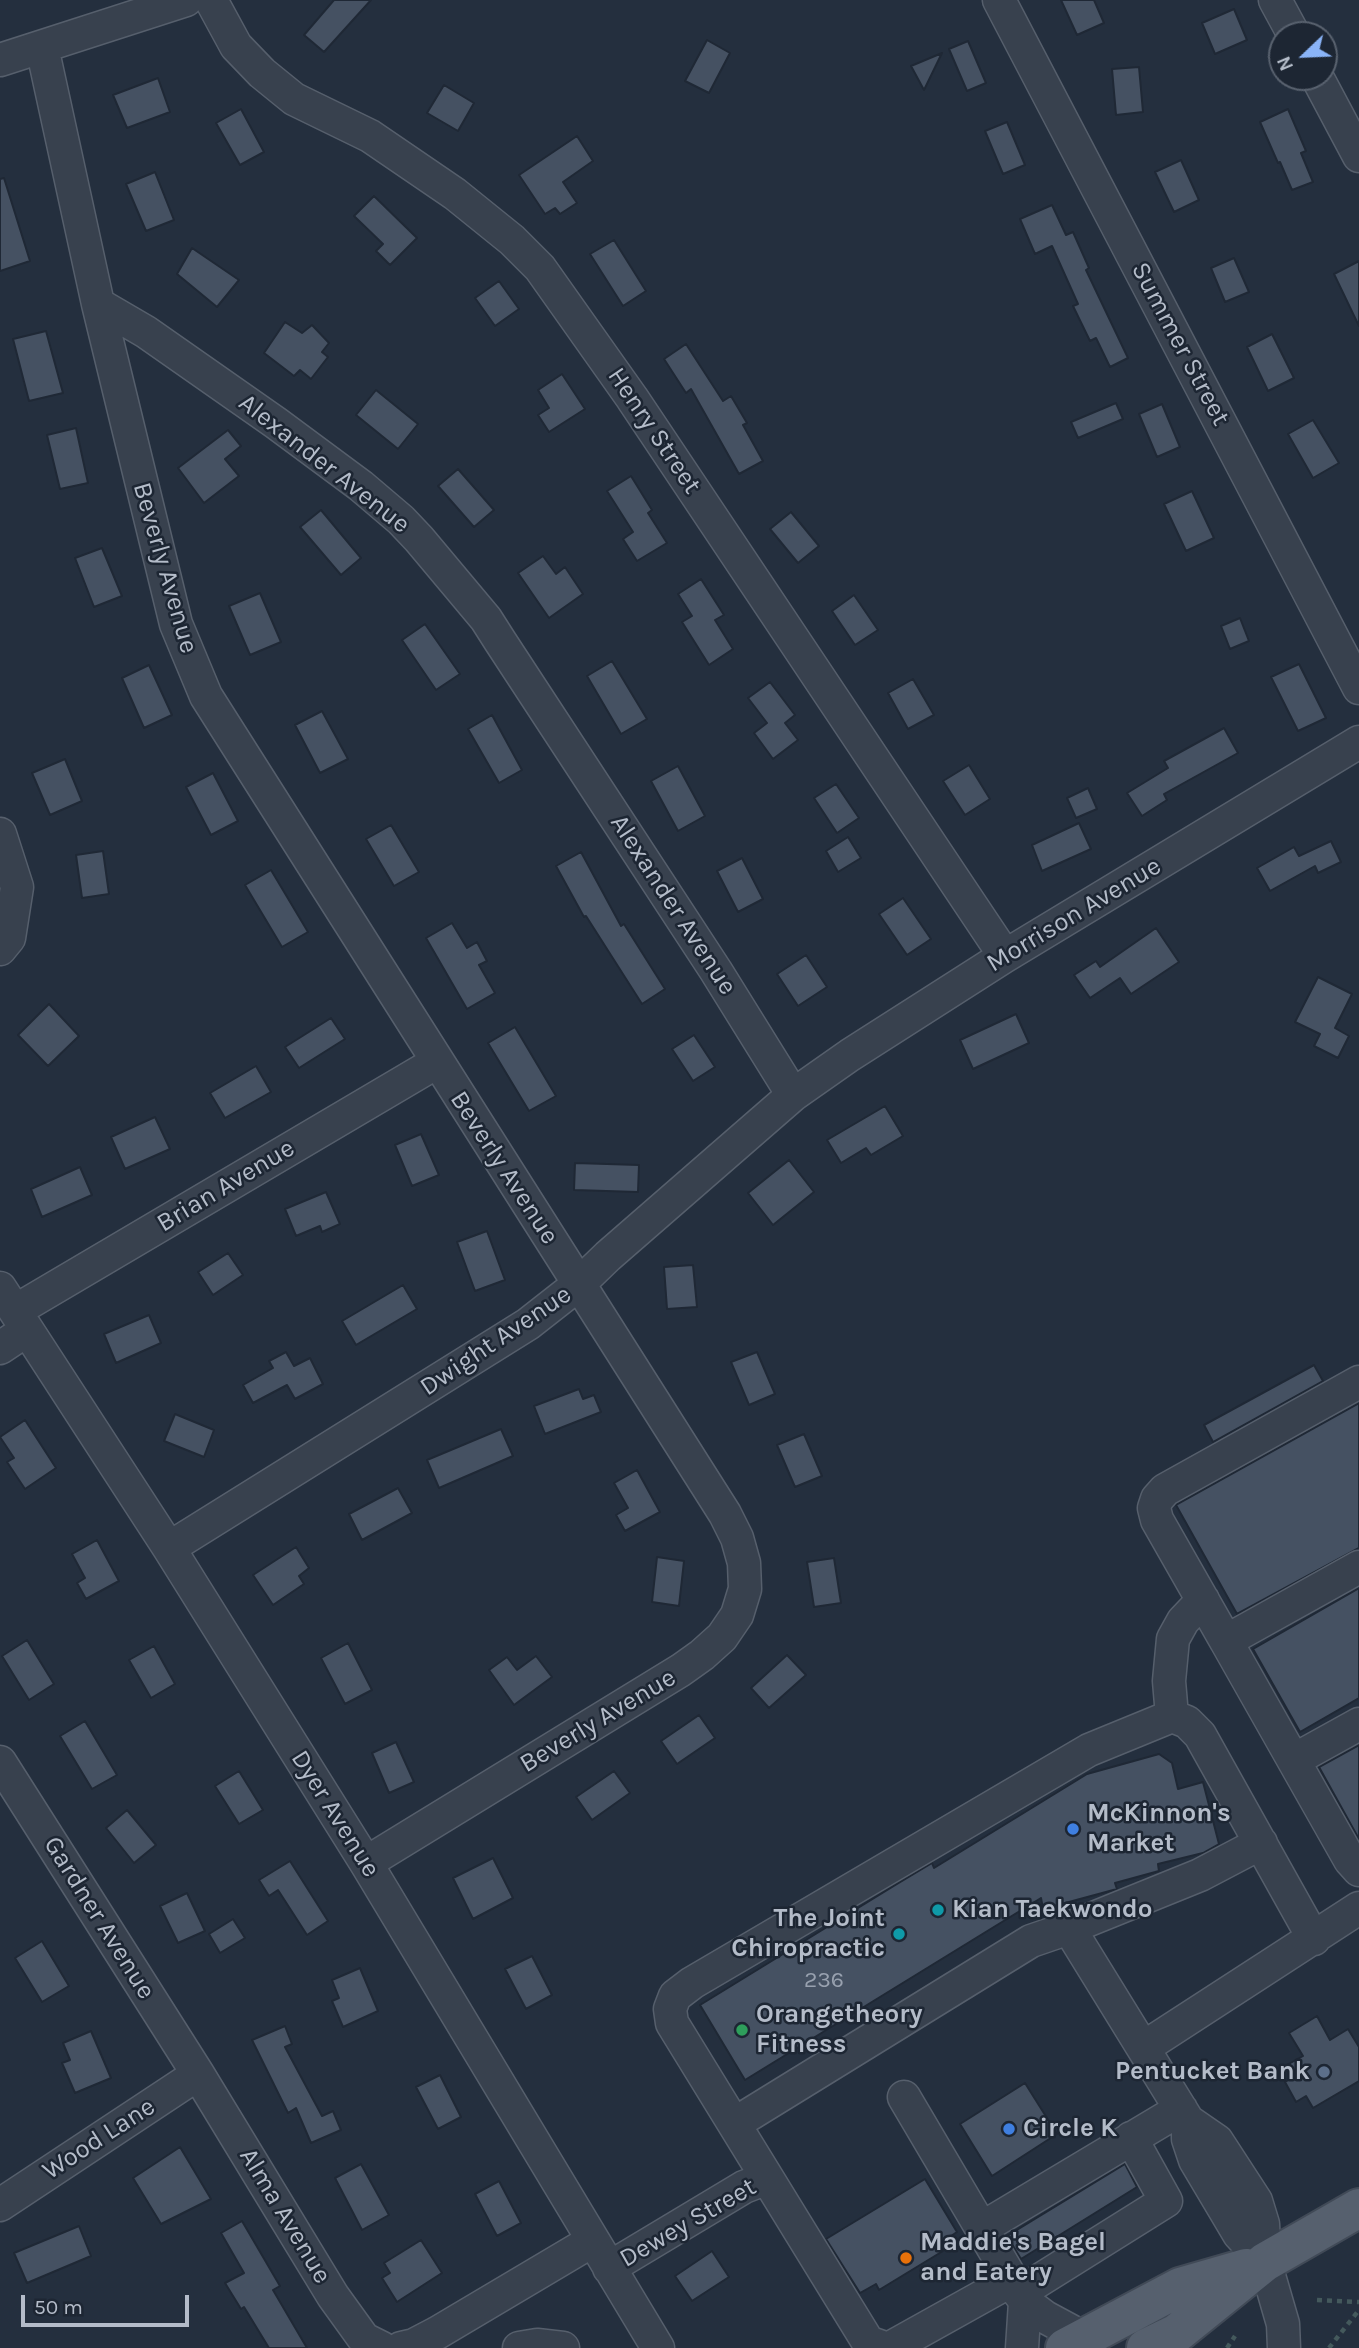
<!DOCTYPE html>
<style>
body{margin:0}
#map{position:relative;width:1359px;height:2348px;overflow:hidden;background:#242f3e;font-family:Karla,sans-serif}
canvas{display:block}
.north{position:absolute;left:1268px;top:21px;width:70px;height:70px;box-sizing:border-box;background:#1d2633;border:2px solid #59626f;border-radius:50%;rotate:247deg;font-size:19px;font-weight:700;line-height:28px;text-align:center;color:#b4bcc9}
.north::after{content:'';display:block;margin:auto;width:24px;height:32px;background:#8ab4f8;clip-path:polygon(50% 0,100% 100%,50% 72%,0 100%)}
.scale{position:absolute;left:21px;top:2295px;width:168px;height:32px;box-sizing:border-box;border:4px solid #b4bcc9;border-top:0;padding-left:9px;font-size:21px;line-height:24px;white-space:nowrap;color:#b4bcc9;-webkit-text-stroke:5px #1d2633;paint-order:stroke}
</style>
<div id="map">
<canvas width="1359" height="2348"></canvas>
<div class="north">N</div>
<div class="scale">50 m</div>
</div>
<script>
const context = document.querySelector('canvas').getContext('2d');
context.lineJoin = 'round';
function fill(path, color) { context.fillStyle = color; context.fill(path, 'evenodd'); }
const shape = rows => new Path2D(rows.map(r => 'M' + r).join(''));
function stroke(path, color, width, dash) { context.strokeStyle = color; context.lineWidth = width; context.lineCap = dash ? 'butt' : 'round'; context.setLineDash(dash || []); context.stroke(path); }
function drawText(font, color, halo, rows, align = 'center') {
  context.font = font + ' Karla,sans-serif'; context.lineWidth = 5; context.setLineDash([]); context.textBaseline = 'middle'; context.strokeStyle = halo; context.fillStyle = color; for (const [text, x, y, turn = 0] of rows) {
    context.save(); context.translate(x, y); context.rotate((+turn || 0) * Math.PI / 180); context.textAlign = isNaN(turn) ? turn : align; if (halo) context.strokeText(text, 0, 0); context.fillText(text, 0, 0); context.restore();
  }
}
const building = shape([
 [334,0,371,0,324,52,304,35,334,0],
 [1061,0,1094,0,1104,23,1077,35,1061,0],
 [1234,9,1247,40,1215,54,1202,23,1234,9],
 [707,40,730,53,709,93,685,81,707,40],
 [968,41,986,83,967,91,949,49,968,41],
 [942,53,924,90,911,66,942,53],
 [1139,67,1143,112,1116,115,1112,69,1139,67],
 [158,78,170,112,127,128,113,95,158,78],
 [444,85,474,103,458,131,427,113,444,85],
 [241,109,264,152,240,165,216,123,241,109],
 [1288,109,1306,151,1301,153,1313,182,1292,190,1280,162,1278,163,1260,122,1288,109],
 [1007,122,1025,165,1003,174,985,131,1007,122],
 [577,136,593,161,563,182,577,203,560,214,555,208,545,214,519,175,577,136],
 [1181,160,1199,200,1174,212,1155,172,1181,160],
 [155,172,174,220,146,231,126,184,155,172],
 [4,178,30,261,0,271,0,179,4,178],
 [374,196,417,238,390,265,376,251,383,244,354,216,374,196],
 [1052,205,1066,235,1073,232,1089,268,1086,270,1128,358,1110,367,1096,338,1090,341,1073,306,1078,304,1052,246,1035,254,1020,219,1052,205],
 [614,240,646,291,623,306,590,254,614,240],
 [192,248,239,280,217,307,177,274,192,248],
 [1234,258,1249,292,1225,302,1211,268,1234,258],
 [1359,261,1359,326,1334,274,1359,261],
 [499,281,519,309,495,326,475,298,499,281],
 [285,322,302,333,312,325,329,343,322,352,328,357,311,379,300,370,294,376,264,353,285,322],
 [46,331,63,393,29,401,13,339,46,331],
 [1272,334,1294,378,1268,391,1247,347,1272,334],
 [686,344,723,401,731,396,747,423,743,425,763,461,739,474,691,389,686,393,664,359,686,344],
 [562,374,585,409,549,432,538,415,549,408,538,390,562,374],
 [376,390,418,424,398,449,356,415,376,390],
 [1116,403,1123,419,1078,438,1071,422,1116,403],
 [1162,404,1180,447,1157,457,1139,414,1162,404],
 [1313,420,1339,463,1313,478,1288,434,1313,420],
 [76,428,88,483,60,489,47,435,76,428],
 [228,430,241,446,225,459,239,476,204,503,178,468,228,430],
 [458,469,494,510,474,527,438,486,458,469],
 [631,476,652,510,648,513,667,543,637,561,623,539,633,532,607,491,631,476],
 [1192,491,1214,538,1186,551,1164,504,1192,491],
 [321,510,361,558,341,575,300,527,321,510],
 [791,512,819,546,798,563,770,529,791,512],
 [102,548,122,596,94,607,75,558,102,548],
 [543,556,556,574,565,567,583,594,549,618,518,573,543,556],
 [701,579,724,615,715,620,733,649,709,665,682,622,692,616,678,594,701,579],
 [260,593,281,642,250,655,229,606,260,593],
 [854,595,878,630,855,645,832,611,854,595],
 [1240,618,1249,641,1230,649,1221,626,1240,618],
 [425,624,460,674,436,690,402,640,425,624],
 [612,661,647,719,621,734,587,676,612,661],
 [1299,664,1326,718,1298,731,1271,677,1299,664],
 [149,665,172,715,144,728,122,678,149,665],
 [913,679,934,715,908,729,888,693,913,679],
 [770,682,795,715,785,723,798,740,773,759,754,733,767,723,748,698,770,682],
 [322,711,348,759,320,773,295,725,322,711],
 [492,715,522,770,499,783,468,729,492,715],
 [1224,728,1238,753,1164,794,1167,800,1142,816,1127,793,1168,768,1164,761,1224,728],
 [65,759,82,801,50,815,32,773,65,759],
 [969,765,990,799,965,815,943,781,969,765],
 [678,766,705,816,678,831,651,781,678,766],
 [213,773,238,821,211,835,186,787,213,773],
 [836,784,859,818,837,833,814,798,836,784],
 [1088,788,1097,809,1076,818,1067,798,1088,788],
 [1079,823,1091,849,1042,871,1032,845,1079,823],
 [391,825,419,872,394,886,366,839,391,825],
 [848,837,861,858,838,872,826,851,848,837],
 [1331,841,1341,862,1318,873,1315,866,1270,891,1257,868,1294,847,1299,856,1331,841],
 [103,851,109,894,82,898,76,855,103,851],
 [581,852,621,926,624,924,665,989,642,1004,586,916,584,917,556,866,581,852],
 [742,858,763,899,738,912,717,871,742,858],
 [271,870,308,932,282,947,245,885,271,870],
 [903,898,931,939,907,955,879,914,903,898],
 [452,923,467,948,477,942,487,961,479,965,495,993,467,1009,426,938,452,923],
 [1156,928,1179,962,1131,994,1120,978,1090,998,1074,975,1096,961,1100,967,1156,928],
 [806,955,827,987,798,1006,777,974,806,955],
 [1318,977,1352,994,1335,1028,1349,1036,1338,1058,1314,1046,1320,1034,1295,1022,1318,977],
 [49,1004,79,1036,48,1066,18,1035,49,1004],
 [1016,1014,1029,1043,973,1069,960,1040,1016,1014],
 [331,1018,345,1039,299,1068,285,1047,331,1018],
 [515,1027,556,1096,529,1111,488,1043,515,1027],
 [694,1035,715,1067,693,1081,672,1049,694,1035],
 [256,1066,271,1092,225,1118,210,1093,256,1066],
 [885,1106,903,1136,871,1155,866,1148,841,1163,827,1140,885,1106],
 [155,1117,170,1149,125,1169,111,1137,155,1117],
 [421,1134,439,1175,412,1186,395,1145,421,1134],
 [789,1160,814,1192,773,1225,748,1193,789,1160],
 [575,1163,639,1165,638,1192,574,1190,575,1163],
 [80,1167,92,1195,42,1217,31,1189,80,1167],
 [326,1192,340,1224,322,1232,320,1226,296,1236,285,1209,326,1192],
 [487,1231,505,1280,475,1291,457,1242,487,1231],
 [228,1253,243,1275,213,1295,198,1272,228,1253],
 [693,1265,697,1307,667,1309,664,1267,693,1265],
 [403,1285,417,1309,356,1345,342,1321,403,1285],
 [149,1315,161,1343,116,1363,104,1334,149,1315],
 [286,1352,294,1366,310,1358,323,1384,295,1399,287,1385,253,1403,243,1385,273,1368,269,1361,286,1352],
 [757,1352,775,1394,749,1405,731,1362,757,1352],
 [1314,1365,1323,1381,1213,1442,1204,1425,1314,1365],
 [579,1389,583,1399,594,1395,601,1412,545,1434,534,1406,579,1389],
 [1359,1403,1359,1548,1237,1614,1176,1505,1359,1403],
 [175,1414,214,1430,204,1457,164,1441,175,1414],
 [25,1420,56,1468,25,1489,7,1462,14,1458,0,1437,25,1420],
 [501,1429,513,1456,439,1488,427,1460,501,1429],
 [804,1434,822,1476,795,1487,777,1445,804,1434],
 [637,1470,660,1512,625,1531,616,1515,628,1508,614,1483,637,1470],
 [398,1488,412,1513,362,1540,349,1514,398,1488],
 [97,1540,119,1581,86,1599,77,1583,85,1578,72,1554,97,1540],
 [296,1547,309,1568,299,1576,304,1584,273,1605,253,1575,296,1547],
 [657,1557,684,1561,679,1606,652,1602,657,1557],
 [834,1558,841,1603,814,1607,807,1562,834,1558],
 [1359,1588,1359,1698,1300,1732,1253,1649,1359,1588],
 [27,1640,54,1684,29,1700,2,1656,27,1640],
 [348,1643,372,1690,345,1704,321,1658,348,1643],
 [154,1646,175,1684,151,1698,129,1660,154,1646],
 [787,1655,806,1675,769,1708,751,1688,787,1655],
 [536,1656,552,1677,514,1705,489,1670,507,1657,517,1670,536,1656],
 [699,1715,715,1738,677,1764,661,1741,699,1715],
 [85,1721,117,1775,92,1789,60,1736,85,1721],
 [396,1742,414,1782,389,1793,372,1753,396,1742],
 [1359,1745,1359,1839,1319,1767,1359,1745],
 [1159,1754,1172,1763,1178,1789,1203,1782,1219,1844,1203,1853,1158,1864,1159,1871,1115,1883,1117,1889,1043,1909,1041,1898,745,2080,700,2005,897,1884,932,1863,934,1868,1087,1774,1159,1754],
 [239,1771,263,1810,239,1824,215,1786,239,1771],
 [614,1771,630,1793,592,1820,576,1797,614,1771],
 [127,1810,156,1845,134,1863,106,1828,127,1810],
 [493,1858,513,1898,473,1919,453,1878,493,1858],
 [290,1861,328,1921,307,1935,278,1890,269,1896,259,1880,290,1861],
 [187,1893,205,1931,178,1943,160,1906,187,1893],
 [233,1919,245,1938,220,1953,209,1934,233,1919],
 [42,1941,69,1986,42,2002,15,1958,42,1941],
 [532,1956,552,1995,526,2009,505,1969,532,1956],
 [360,1968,378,2011,343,2027,332,2001,339,1998,332,1980,360,1968],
 [1317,2016,1330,2040,1348,2029,1359,2047,1359,2081,1313,2108,1306,2096,1296,2102,1285,2082,1292,2078,1285,2066,1303,2056,1289,2033,1317,2016],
 [285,2026,292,2044,285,2047,322,2116,333,2111,341,2130,311,2143,296,2108,288,2113,252,2040,285,2026],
 [91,2031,111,2078,75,2093,62,2063,70,2060,63,2043,91,2031],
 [440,2075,461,2117,438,2129,416,2087,440,2075],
 [1025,2083,1057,2134,992,2176,960,2124,1025,2083],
 [180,2147,211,2199,161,2224,133,2178,180,2147],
 [361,2164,389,2215,362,2230,335,2178,361,2164],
 [1125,2164,1137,2187,1021,2259,1007,2236,1125,2164],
 [925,2179,957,2232,939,2244,943,2251,879,2290,876,2284,860,2293,826,2239,925,2179],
 [499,2181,521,2223,497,2236,475,2194,499,2181],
 [242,2221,280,2286,273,2290,307,2348,269,2348,244,2307,241,2309,225,2283,244,2273,221,2233,242,2221],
 [79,2226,91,2256,27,2283,14,2253,79,2226],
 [421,2240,442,2273,397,2302,382,2278,390,2273,384,2263,421,2240],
 [712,2251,729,2277,692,2301,675,2276,712,2251]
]);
fill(building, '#455162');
stroke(building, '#1f2835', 2);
const minor = shape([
 [211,0,236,46,262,73,294,99,370,136,455,194,512,240,540,268,632,398,1005,956],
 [999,0,1359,688],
 [1275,0,1294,35],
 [42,47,98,304,146,332,276,423,361,486,401,520,419,539,486,619,500,641,716,971,793,1095],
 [0,60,186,0],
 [1317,77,1359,156],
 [98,304,176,624,206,696,725,1514,737,1538,744,1563,745,1589,737,1615,722,1637,702,1655,681,1670,366,1863],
 [0,834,17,887,9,938,0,949],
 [0,1288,169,1548,366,1863,658,2348],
 [15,1311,437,1062],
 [0,1348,27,1330],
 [169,1548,528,1324,579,1284,608,1256,793,1095,850,1055,1005,956,1359,742],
 [1359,1567,1226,1641,1350,1860,1359,1870],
 [1226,1641,1157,1520,1154,1508,1157,1499,1165,1490,1359,1382],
 [1172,1716,1169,1681,1173,1639,1183,1621,1203,1600],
 [1294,1760,1359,1724],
 [0,1762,198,2074,333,2296,364,2339,382,2348],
 [1069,1928,1200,1875,1261,1843],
 [1143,2048,1359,1908],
 [904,2097,1025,2302,1045,2317,1084,2338],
 [1188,2121,1188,2139,1195,2160,1239,2234,1265,2262],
 [734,2124,1031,1941,1069,1928,1188,2121,1217,2141,1256,2201,1263,2224,1265,2262,1283,2324,1284,2348],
 [0,2205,198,2074],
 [982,2228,1181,2109],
 [609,2268,744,2187,767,2178],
 [1019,2293,1166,2201,1131,2138],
 [401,2348,414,2345,437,2333,592,2241],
 [519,2348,537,2345,563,2348],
 [885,2348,868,2342,672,2023,670,2009,675,1996,692,1983,1089,1750,1172,1716,1187,1722,1200,1735,1314,1939],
 [890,2348,1012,2280],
 [1022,2348,1025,2302]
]);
const major = shape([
 [1065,2348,1180,2287,1246,2268],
 [1146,2348,1177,2333,1265,2262,1359,2208]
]);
stroke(minor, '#565f6c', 35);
stroke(major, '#414a57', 42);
stroke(shape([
 [1317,2300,1359,2302],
 [1227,2348,1235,2336],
 [1329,2348,1359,2310]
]), '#44595c', 4.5, [5, 5]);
stroke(minor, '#38414e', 32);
stroke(major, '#56606e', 38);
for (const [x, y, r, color] of [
 [1073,1829,7,"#3f7fe0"],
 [938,1910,7,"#0f9aa8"],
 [899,1934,7,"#0f9aa8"],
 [742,2030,7,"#2e9e5b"],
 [1324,2072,7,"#5c6f8a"],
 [1009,2129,7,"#3f7fe0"],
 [906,2258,7,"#e8710a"]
]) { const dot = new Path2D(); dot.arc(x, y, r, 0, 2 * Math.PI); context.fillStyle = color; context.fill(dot); stroke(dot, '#1d2633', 2.5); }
drawText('23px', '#98a1af', null, [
 ["236",824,1980]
]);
drawText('26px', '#b4bcc9', '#1d2633', [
 ["Summer Street",1180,344,62],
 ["Henry Street",654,431,56],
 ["Alexander Avenue",324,464,38],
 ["Beverly Avenue",165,568,74],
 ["Alexander Avenue",673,905,57],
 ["Morrison Avenue",1074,915,-31],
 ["Beverly Avenue",504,1168,57],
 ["Brian Avenue",226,1186,-31],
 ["Dwight Avenue",496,1341,-34],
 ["Beverly Avenue",598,1721,-31],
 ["Dyer Avenue",335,1814,58],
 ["Gardner Avenue",99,1918,58],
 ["Wood Lane",99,2139,-33],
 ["Alma Avenue",285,2216,59],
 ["Dewey Street",688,2223,-30]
]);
drawText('bold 26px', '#b4bcc9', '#1d2633', [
 ["McKinnon's",1087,1814],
 ["Market",1087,1844],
 ["Kian Taekwondo",952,1910],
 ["The Joint",885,1919,"right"],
 ["Chiropractic",885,1949,"right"],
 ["Orangetheory",756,2015],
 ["Fitness",756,2045],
 ["Pentucket Bank",1310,2072,"right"],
 ["Circle K",1023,2129],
 ["Maddie's Bagel",920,2243],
 ["and Eatery",920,2273]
], 'left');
</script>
